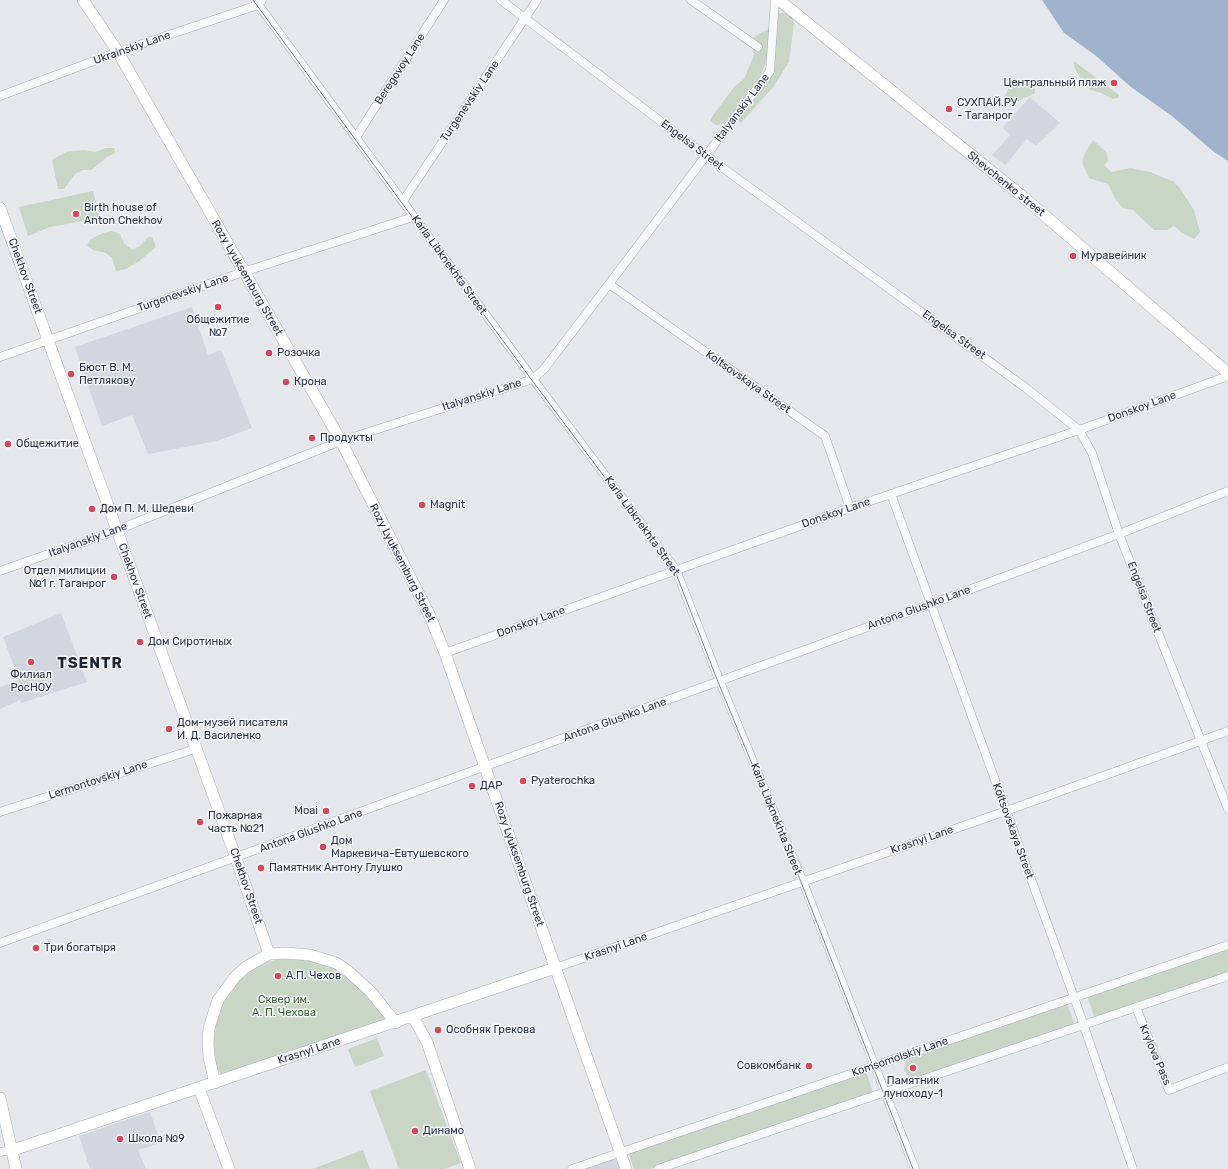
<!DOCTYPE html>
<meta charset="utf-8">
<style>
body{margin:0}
canvas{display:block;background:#e4e7ec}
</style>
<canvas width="1228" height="1169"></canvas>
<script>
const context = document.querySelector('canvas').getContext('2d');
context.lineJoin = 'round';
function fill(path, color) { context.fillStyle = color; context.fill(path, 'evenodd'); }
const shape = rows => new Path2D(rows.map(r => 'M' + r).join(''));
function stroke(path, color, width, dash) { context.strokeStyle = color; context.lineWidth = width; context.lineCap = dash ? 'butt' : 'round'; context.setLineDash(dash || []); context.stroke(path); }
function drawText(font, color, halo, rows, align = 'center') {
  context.font = font + ' Rubik,sans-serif'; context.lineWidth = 3; context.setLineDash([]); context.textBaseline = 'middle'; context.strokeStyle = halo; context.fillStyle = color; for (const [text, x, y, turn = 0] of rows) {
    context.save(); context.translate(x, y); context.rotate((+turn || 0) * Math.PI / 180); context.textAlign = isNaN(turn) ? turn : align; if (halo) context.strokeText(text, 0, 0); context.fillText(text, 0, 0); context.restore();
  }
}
fill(shape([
 [1030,97,1060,123,1036,146,1027,139,1005,165,992,155,1010,135,1003,128,1004,126],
 [192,307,208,355,221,350,252,428,217,441,148,454,132,415,102,426,75,347],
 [61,613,87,682,21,703,20,700,0,709,0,687,19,680,3,637],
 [150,1112,161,1143,138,1150,146,1169,90,1169,79,1136],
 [620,1153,626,1169,572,1169]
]), '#d2d6de');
fill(shape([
 [779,13,787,13,792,17,794,22,789,62,774,86,741,123,737,119,766,73,767,61,761,75,736,111,722,124,716,125,710,121,713,115,735,86,744,79,754,55,751,41,760,33,770,29,771,22],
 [1074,61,1119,95,1118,98,1113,99,1101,93,1091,90,1085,86,1074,67],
 [1027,79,1034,86,1035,93,1010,105,1004,98,1013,80],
 [1093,140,1107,153,1108,161,1104,165,1111,172,1130,168,1150,172,1174,182,1179,187,1194,210,1200,232,1194,239,1182,233,1174,226,1167,230,1154,230,1133,210,1123,208,1116,200,1108,184,1089,178,1082,162,1085,153],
 [106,148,114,148,115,153,107,157,91,170,83,170,75,174,64,189,58,189,52,160,66,152,84,150,95,152],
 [93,191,100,218,50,227,28,236,19,207],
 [112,231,120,234,124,243,132,250,140,246,148,237,152,237,156,247,138,262,126,269,116,271,112,258,106,253,93,250,87,245,91,239,103,233],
 [1228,948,1228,974,1095,1019,1087,996],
 [286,957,320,960,352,977,385,1018,382,1023,222,1076,216,1067,213,1037,215,1021,220,1007,238,982,252,970,268,962],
 [1067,1003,1075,1026,913,1079,909,1077,904,1070,906,1059],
 [377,1038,384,1056,355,1067,348,1049],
 [426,1070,461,1163,444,1169,399,1169,370,1091],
 [866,1071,873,1093,650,1169,634,1169,628,1152],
 [363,1150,370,1169,312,1169]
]), '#c9d6c5');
fill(shape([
 [1042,0,1228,0,1228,161,1214,152,1172,116,1131,87,1095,55,1064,33]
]), '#9fb4cc');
const street = shape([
 [255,0,533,379,676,570,720,682,803,882,915,1169],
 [501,0,705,155,1026,388,1079,430,1092,453,1119,534,1228,809],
 [691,0,758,47],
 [0,96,118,52,258,5,262,0],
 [356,137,444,0],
 [403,201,537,0],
 [609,284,825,436,850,508],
 [0,357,243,272,413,217],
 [891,494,1074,997,1133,1169],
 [0,571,117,530,341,441,533,379,544,369,609,284,770,71,775,0],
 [445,653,850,508,1079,430,1228,376],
 [0,812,195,749],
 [0,943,931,604,1119,534,1228,491],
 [555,968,1006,811,1228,731],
 [1136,1007,1169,1090,1228,1067],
 [0,1152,13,1150],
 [572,1169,1228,945],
 [658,1169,1228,976]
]);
const secondary = shape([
 [83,0,118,52,341,441,429,614,445,653,626,1169],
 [779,0,1022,196,1228,373],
 [0,208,236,858,269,954],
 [413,1017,427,1042,470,1169],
 [215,1083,209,1057,208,1043,209,1028,218,1000,235,977,246,967,269,954,286,953,310,955,336,963,348,971,371,992,396,1023],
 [199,1088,229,1169],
 [0,1098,16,1169],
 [13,1150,555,968]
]);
stroke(street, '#a9aeb7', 9);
stroke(secondary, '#a9aeb7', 12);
stroke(street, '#f7f8fa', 8);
stroke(secondary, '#fff', 11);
stroke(shape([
 [253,0,531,379,675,571,718,682,801,882,913,1169]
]), '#7d8696', 1);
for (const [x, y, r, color] of [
 [1114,83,4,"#d1495b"],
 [949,109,4,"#d1495b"],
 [76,214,4,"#d1495b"],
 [1073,256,4,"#d1495b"],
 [218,307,4,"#d1495b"],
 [269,353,4,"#d1495b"],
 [71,374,4,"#d1495b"],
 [286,382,4,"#d1495b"],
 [312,438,4,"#d1495b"],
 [8,444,4,"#d1495b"],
 [422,505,4,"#d1495b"],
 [92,509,4,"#d1495b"],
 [114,577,4,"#d1495b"],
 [140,642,4,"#d1495b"],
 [31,662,4,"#d1495b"],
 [169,729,4,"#d1495b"],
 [523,781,4,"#d1495b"],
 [472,786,4,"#d1495b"],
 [326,811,4,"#d1495b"],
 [200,822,4,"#d1495b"],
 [323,847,4,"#d1495b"],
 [261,868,4,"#d1495b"],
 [36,948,4,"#d1495b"],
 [278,976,4,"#d1495b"],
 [438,1030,4,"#d1495b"],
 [809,1066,4,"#d1495b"],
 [913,1068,4,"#d1495b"],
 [415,1131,4,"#d1495b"],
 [120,1139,4,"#d1495b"]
]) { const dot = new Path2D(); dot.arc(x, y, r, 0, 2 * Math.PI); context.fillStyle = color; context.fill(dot); stroke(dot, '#f4f6f9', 1.5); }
drawText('11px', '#2b3445', '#f4f6f9', [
 ["Ukrainskiy Lane",132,48,-19],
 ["Beregovoy Lane",400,69,-57],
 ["Turgenevskiy Lane",470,101,-56],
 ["Italyanskiy Lane",742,108,-53],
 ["Engelsa Street",692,145,37],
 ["Shevchenko street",1006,184,39],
 ["Karla Libknekhta Street",449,265,54],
 ["Chekhov Street",25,276,70],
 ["Rozy Lyuksemburg Street",247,278,60],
 ["Turgenevskiy Lane",183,293,-19],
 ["Engelsa Street",954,335,36],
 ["Koltsovskaya Street",748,382,35],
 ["Italyanskiy Lane",482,395,-18],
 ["Donskoy Lane",1142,407,-20],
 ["Donskoy Lane",836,513,-19],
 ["Karla Libknekhta Street",642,526,54],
 ["Italyanskiy Lane",88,540,-20],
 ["Rozy Lyuksemburg Street",402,563,63],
 ["Chekhov Street",135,581,70],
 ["Engelsa Street",1144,597,69],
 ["Antona Glushko Lane",919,608,-20],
 ["Donskoy Lane",531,622,-20],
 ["Antona Glushko Lane",615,720,-20],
 ["Lermontovskiy Lane",98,780,-18],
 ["Karla Libknekhta Street",776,819,68],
 ["Antona Glushko Lane",311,831,-20],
 ["Koltsovskaya Street",1013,831,70],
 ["Krasnyi Lane",922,840,-19],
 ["Rozy Lyuksemburg Street",519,864,71],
 ["Chekhov Street",246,886,71],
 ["Krasnyi Lane",616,947,-19],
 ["Krasnyi Lane",309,1051,-18],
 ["Krylova Pass",1155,1055,67],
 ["Komsomolskiy Lane",900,1057,-19]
]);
drawText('11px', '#2b3445', '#f4f6f9', [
 ["Центральный пляж",1106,83,"right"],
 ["СУХПАЙ.РУ",957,103],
 ["- Таганрог",957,116],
 ["Birth house of",84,208],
 ["Anton Chekhov",84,221],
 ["Муравейник",1081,256],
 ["Общежитие",218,320,"center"],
 ["№7",218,333,"center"],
 ["Розочка",277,353],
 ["Бюст В. М.",79,368],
 ["Петлякову",79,381],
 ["Крона",294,382],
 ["Продукты",320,438],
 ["Общежитие",16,444],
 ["Magnit",430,505],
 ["Дом П. М. Шедеви",100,509],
 ["Отдел милиции",106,571,"right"],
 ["№1 г. Таганрог",106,584,"right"],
 ["Дом Сиротиных",148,642],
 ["Филиал",31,675,"center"],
 ["РосНОУ",31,688,"center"],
 ["Дом-музей писателя",177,723],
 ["И. Д. Василенко",177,736],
 ["Pyaterochka",531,781],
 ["ДАР",480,786],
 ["Moai",318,811,"right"],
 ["Пожарная",208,816],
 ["часть №21",208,829],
 ["Дом",331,841],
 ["Маркевича-Евтушевского",331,854],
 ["Памятник Антону Глушко",269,868],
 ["Три богатыря",44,948],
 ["А.П. Чехов",286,976],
 ["Особняк Грекова",446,1030],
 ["Совкомбанк",801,1066,"right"],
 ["Памятник",913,1081,"center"],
 ["луноходу-1",913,1094,"center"],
 ["Динамо",423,1131],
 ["Школа №9",128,1139]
], 'left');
drawText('11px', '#3f6138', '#f4f6f9', [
 ["Сквер им.",284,1000],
 ["А. П. Чехова",284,1013]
]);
context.letterSpacing = '1px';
drawText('bold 15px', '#1d2536', '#f4f6f9', [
 ["TSENTR",90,664]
]);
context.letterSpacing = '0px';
</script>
